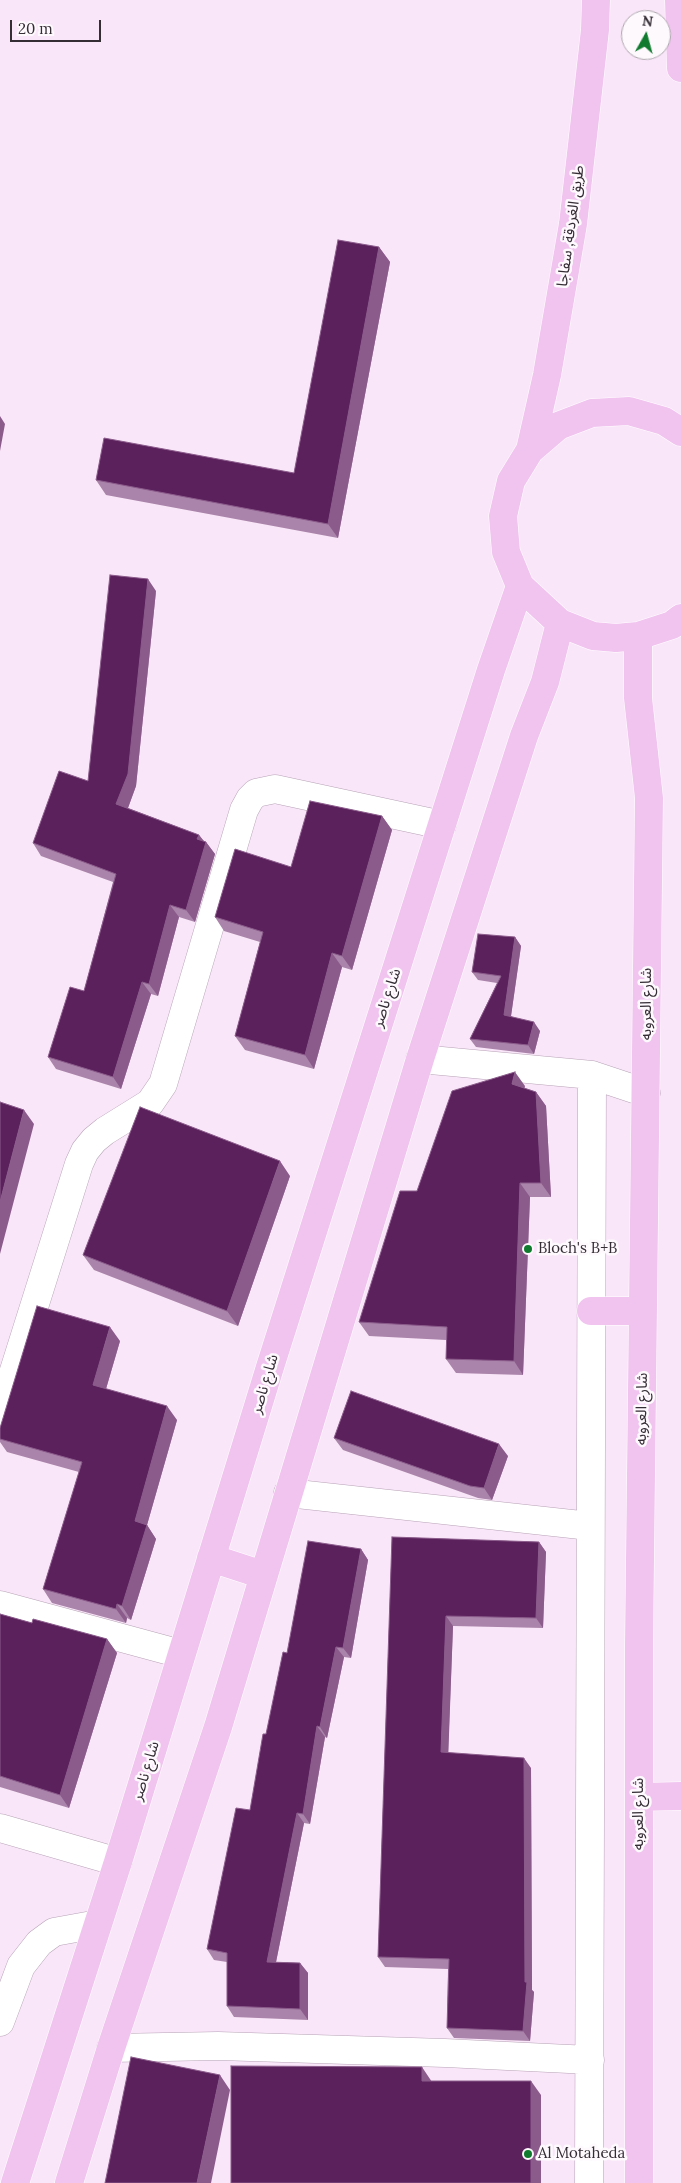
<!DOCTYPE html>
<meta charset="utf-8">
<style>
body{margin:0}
#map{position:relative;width:681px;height:2183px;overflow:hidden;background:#fae6f9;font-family:Lora,serif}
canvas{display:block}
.north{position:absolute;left:621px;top:10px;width:50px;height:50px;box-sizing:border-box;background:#fdf9fd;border:1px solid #ada7ad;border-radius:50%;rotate:7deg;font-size:14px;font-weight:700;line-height:20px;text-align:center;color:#342d34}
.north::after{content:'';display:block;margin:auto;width:18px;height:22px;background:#107a2f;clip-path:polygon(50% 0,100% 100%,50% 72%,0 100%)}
.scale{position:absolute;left:10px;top:20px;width:91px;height:22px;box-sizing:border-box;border:2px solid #342d34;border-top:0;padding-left:6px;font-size:15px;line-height:18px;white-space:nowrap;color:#342d34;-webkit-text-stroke:4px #fdf9fd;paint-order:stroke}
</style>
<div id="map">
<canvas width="681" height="2183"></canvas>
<div class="north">N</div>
<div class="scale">20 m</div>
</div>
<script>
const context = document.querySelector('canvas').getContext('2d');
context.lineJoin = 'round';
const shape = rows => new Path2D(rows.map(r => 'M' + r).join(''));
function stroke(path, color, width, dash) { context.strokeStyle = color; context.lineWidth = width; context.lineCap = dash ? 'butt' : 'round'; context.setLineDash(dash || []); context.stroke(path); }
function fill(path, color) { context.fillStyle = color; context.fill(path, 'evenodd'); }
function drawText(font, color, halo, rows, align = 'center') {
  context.font = font + ' Lora,"Noto Sans Arabic",serif'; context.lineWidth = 5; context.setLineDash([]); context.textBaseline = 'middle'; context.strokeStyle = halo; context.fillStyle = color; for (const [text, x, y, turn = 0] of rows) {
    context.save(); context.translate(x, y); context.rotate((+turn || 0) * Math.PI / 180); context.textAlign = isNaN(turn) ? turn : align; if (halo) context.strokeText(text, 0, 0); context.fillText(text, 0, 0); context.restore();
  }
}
const minor = shape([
 [420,1059,592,1075,646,1093],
 [0,1415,79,1164,85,1151,94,1140,105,1131,150,1103,163,1084,244,810,250,799,256,793,275,789,442,825],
 [288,1493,590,1526],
 [0,1605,181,1654],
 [0,1828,118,1862],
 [0,2022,21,1966,39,1943,54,1932,98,1924],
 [111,2048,218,2046,445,2053,590,2060],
 [589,2183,592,1075]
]);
const major = shape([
 [679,0,681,68],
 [681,432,664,421,629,411,592,413,558,426,530,450,511,481,503,516,506,552,520,586,560,623,593,636,616,638,638,636,672,625,681,618],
 [530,450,547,375,573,224,595,30,596,0],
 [638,636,638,698,649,798,639,1644,639,2183],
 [591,1311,643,1311],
 [211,1558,263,1575],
 [639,1797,681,1796],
 [15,2183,118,1862,270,1367,491,670,520,586],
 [69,2183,111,2048,218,1727,420,1059,524,736,545,682,560,623]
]);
stroke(minor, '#b7a3b6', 29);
stroke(major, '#fff', 29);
stroke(minor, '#fff', 28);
stroke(major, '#f1c4f0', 28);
fill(shape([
 [379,247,390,262,338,538,106,495,96,480,294,473],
 [156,591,136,786,128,808,199,835,204,841,206,842,215,854,195,922,179,917,158,996,151,994,121,1089,56,1069,48,1057,84,991,113,882,41,856,33,843,88,781],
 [382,816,392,830,352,970,342,967,314,1069,245,1050,235,1036,260,942,224,931,215,917,291,867],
 [515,937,521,946,511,1016,540,1031,534,1054,476,1047,470,1039,497,983,478,980,472,972],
 [525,1086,524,1088,536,1092,546,1106,551,1197,530,1197,523,1375,456,1373,446,1359,446,1340,369,1336,359,1322,417,1191],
 [290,1176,238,1326,94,1270,83,1255],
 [120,1341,106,1389,177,1420,147,1525,156,1539,131,1620,127,1618,126,1623,52,1603,43,1589,79,1472,7,1452,0,1442,0,1428],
 [334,1438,508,1456,492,1500,478,1498,343,1450],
 [392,1537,539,1542,546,1552,543,1628,453,1626,448,1753,531,1768,532,1990,534,1992,530,2041,454,2038,447,2028,448,1969,385,1967,378,1957],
 [361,1549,368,1560,351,1658,344,1657,327,1738,325,1737,310,1824,304,1823,276,1962,300,1963,308,1973,308,2020,234,2017,227,2006,227,1962,214,1960,207,1949,250,1810,266,1734,287,1653],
 [0,1614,32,1623,107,1639,117,1653,69,1808,0,1787]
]), '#aa84aa');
fill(shape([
 [379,247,390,262,338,538,328,524],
 [0,416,5,424,0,451],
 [148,579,156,591,136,786,125,816,116,804],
 [382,816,392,830,352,970,342,956],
 [199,835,206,844,206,842,215,854,195,922,186,910,197,839],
 [170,905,179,917,158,996,149,984],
 [515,937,521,946,510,1023,504,1015],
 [332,953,342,967,314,1069,305,1055],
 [142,982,151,994,121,1089,113,1077],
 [534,1022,540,1031,534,1054,528,1045],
 [515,1072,525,1086,522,1098,512,1084],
 [536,1092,546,1106,551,1197,541,1183],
 [24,1110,34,1124,0,1254,0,1202],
 [280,1161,290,1176,238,1326,227,1311],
 [520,1183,530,1197,523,1375,514,1361],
 [110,1327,120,1341,103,1399,93,1385],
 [167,1406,177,1420,147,1525,156,1539,131,1620,122,1606,135,1521],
 [499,1444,508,1456,492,1500,484,1488],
 [539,1542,546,1552,543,1628,536,1618],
 [361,1549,368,1560,351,1658,343,1648],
 [117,1604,127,1618,126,1623,116,1609],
 [446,1616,453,1626,448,1762,441,1752],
 [107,1639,117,1653,69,1808,60,1795],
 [336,1647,344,1657,327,1738,320,1727],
 [317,1726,325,1737,310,1824,303,1814],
 [524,1758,531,1768,532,1990,534,1992,530,2041,523,2031,525,1982],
 [297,1813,304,1823,274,1972,267,1962],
 [300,1963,308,1973,308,2020,300,2009],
 [422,2067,432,2082,422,2081],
 [220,2075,230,2090,211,2183,197,2183],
 [531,2081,541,2095,541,2183,531,2183]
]), '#8b5c8b');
const building = shape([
 [338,240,379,247,328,524,96,480,104,438,294,473,338,240],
 [110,575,148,579,128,774,116,804,199,835,197,839,206,842,186,910,170,905,149,984,142,982,113,1077,48,1057,70,987,84,991,116,874,33,843,59,771,88,781,110,575],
 [310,801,382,816,342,956,332,953,305,1055,235,1036,263,932,215,917,235,849,291,867,310,801],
 [478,934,515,937,504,1015,534,1022,528,1045,470,1039,501,976,472,972,478,934],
 [515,1072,512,1084,536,1092,541,1183,520,1183,514,1361,446,1359,447,1327,359,1322,400,1191,417,1191,452,1091,515,1072],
 [0,1102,24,1110,0,1202,0,1102],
 [140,1107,280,1161,227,1311,83,1255,140,1107],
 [37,1306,110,1327,93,1385,167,1406,135,1521,147,1525,122,1606,117,1604,116,1609,43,1589,82,1462,0,1439,0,1428,37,1306],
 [351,1391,499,1444,484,1488,470,1486,334,1438,351,1391],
 [392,1537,539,1542,536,1618,446,1616,441,1752,524,1758,525,1982,527,1982,523,2031,447,2028,449,1959,378,1957,392,1537],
 [308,1541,361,1549,343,1648,336,1647,320,1727,317,1726,303,1814,297,1813,267,1962,300,1963,300,2009,227,2006,227,1953,207,1949,236,1808,250,1810,263,1734,266,1734,283,1652,287,1653,308,1541],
 [0,1614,32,1623,33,1619,107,1639,60,1795,0,1776,0,1614],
 [131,2057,220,2075,197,2183,105,2183,131,2057],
 [231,2066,422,2067,422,2081,531,2081,531,2183,231,2183,231,2066]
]);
fill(building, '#5b215c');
stroke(building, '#8b5c8b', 1);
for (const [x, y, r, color] of [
 [528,1249,5,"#107a2f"],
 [528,2154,5,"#107a2f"]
]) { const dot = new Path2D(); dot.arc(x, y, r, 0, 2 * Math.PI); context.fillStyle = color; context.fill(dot); stroke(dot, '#fdf9fd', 2); }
drawText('15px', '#342d34', '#fdf9fd', [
 ["طريق الغردقة, سفاجا",571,226,-82],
 ["شارع ناصر",387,998,-72],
 ["شارع العروبه",647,1004,-90],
 ["شارع ناصر",265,1384,-73],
 ["شارع العروبه",642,1409,-89],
 ["شارع ناصر",146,1771,-73],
 ["شارع العروبه",639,1814,-90]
]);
drawText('15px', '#342d34', '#fdf9fd', [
 ["Bloch's B+B",538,1249],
 ["Al Motaheda",538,2154]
], 'left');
</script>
